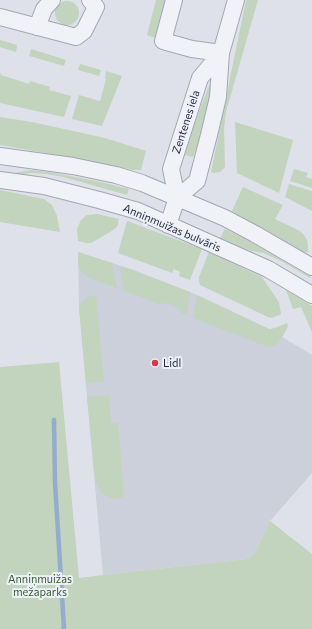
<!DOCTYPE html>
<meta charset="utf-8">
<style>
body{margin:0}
canvas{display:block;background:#dee1e9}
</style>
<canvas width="312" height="629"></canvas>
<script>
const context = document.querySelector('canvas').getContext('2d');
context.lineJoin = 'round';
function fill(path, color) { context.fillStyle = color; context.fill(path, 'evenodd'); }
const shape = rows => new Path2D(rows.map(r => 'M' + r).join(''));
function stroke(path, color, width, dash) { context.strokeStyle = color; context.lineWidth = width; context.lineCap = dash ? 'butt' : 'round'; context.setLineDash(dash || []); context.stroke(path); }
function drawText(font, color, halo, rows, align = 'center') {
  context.font = font + ' Commissioner,sans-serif'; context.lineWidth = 4; context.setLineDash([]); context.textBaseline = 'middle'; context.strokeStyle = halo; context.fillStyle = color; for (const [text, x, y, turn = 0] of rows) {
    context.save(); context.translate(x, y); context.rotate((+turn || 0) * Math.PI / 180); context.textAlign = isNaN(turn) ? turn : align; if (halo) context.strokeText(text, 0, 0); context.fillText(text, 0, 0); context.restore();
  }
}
fill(shape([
 [78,252,134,270,197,295,269,329,312,355,312,473,270,521,255,553,248,559,103,575,79,308]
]), '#ccd0db');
fill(shape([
 [156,0,165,0,155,38,147,35],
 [246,0,258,0,226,112,224,128,225,167,220,172,214,173,211,172],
 '55 13a12 12 0 1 1 24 0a12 12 0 1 1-24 0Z',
 [0,40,17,45,16,52,0,47],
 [31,49,66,60,64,66,29,56],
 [80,64,101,70,99,76,78,70],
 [106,71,122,76,102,126,72,119,79,95,100,101,106,79,105,78],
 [0,73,1,73,1,75,29,84,30,81,50,87,49,90,71,96,64,117,0,103],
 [214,73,203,130,193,157,185,155,193,127],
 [0,117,32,122,105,138,146,151,141,170,133,170,68,157,0,145],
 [235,122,293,140,279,193,237,173],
 [294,169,308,173,306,177,312,179,312,188,290,181],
 [31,170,49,172,101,182,129,189,127,195,63,177,47,174,32,173,15,175,8,174],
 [289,184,312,191,312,211,285,197],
 [243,187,283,205,275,219,300,231,304,235,307,240,308,246,308,252,302,252,232,211],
 [0,190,44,199,52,205,57,216,60,232,0,222],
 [97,214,119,219,117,227,110,232,91,243,86,243,78,241,77,229,81,220,87,215],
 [127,221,202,249,190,280,179,276,180,272,174,269,172,273,118,253],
 [225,229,251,242,311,277,310,278,283,262,264,253,251,251,238,246,220,238],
 [78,252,112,263,117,288,91,279,82,273,78,265],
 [209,252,262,277,279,302,281,314,272,318,268,317,204,287,200,285,199,281,199,277],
 [121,266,190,292,187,315,183,314,178,308,166,303,158,304,124,291,120,268],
 [286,290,312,306,312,332,301,307,293,309],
 [96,295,104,382,86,383,79,308,82,303,87,297],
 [197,295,269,329,275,328,287,323,288,326,283,336,274,346,268,347,193,318],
 [59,362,79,578,103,575,248,559,255,553,270,521,312,554,312,629,0,629,0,367],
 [109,395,111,423,118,423,124,493,122,494,123,498,112,499,101,493,97,485,95,478,87,397]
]), '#c2d3be');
stroke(shape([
 [54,420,55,483,64,628,63,629]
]), '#96accc', 4.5);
const minor = shape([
 [174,0,163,41,192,49,221,53],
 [0,17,76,37,84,31,96,7,90,0],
 [37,27,44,9,52,0],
 [0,156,73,166,116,175,142,183,225,218,255,234,312,267],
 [0,180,44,186,99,200,138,211,268,269,312,295],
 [177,198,197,181,209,135,218,97,221,53,236,0],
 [168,225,177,198,171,169,200,78,221,53]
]);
stroke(minor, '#a3a7b3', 18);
stroke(minor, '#f1f2f7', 16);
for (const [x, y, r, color] of [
 [155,363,4,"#d93843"]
]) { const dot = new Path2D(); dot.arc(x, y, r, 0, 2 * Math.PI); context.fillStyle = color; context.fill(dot); stroke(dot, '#edf0f6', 1.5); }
drawText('11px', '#262d41', '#edf0f6', [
 ["Zentenes iela",186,122,-72],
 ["Anniņmuižas bulvāris",172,228,23]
]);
drawText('11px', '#262d41', '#edf0f6', [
 ["Lidl",163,363]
], 'left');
drawText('11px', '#375e32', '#edf0f6', [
 ["Anniņmuižas",40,579],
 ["mežaparks",40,592]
]);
</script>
